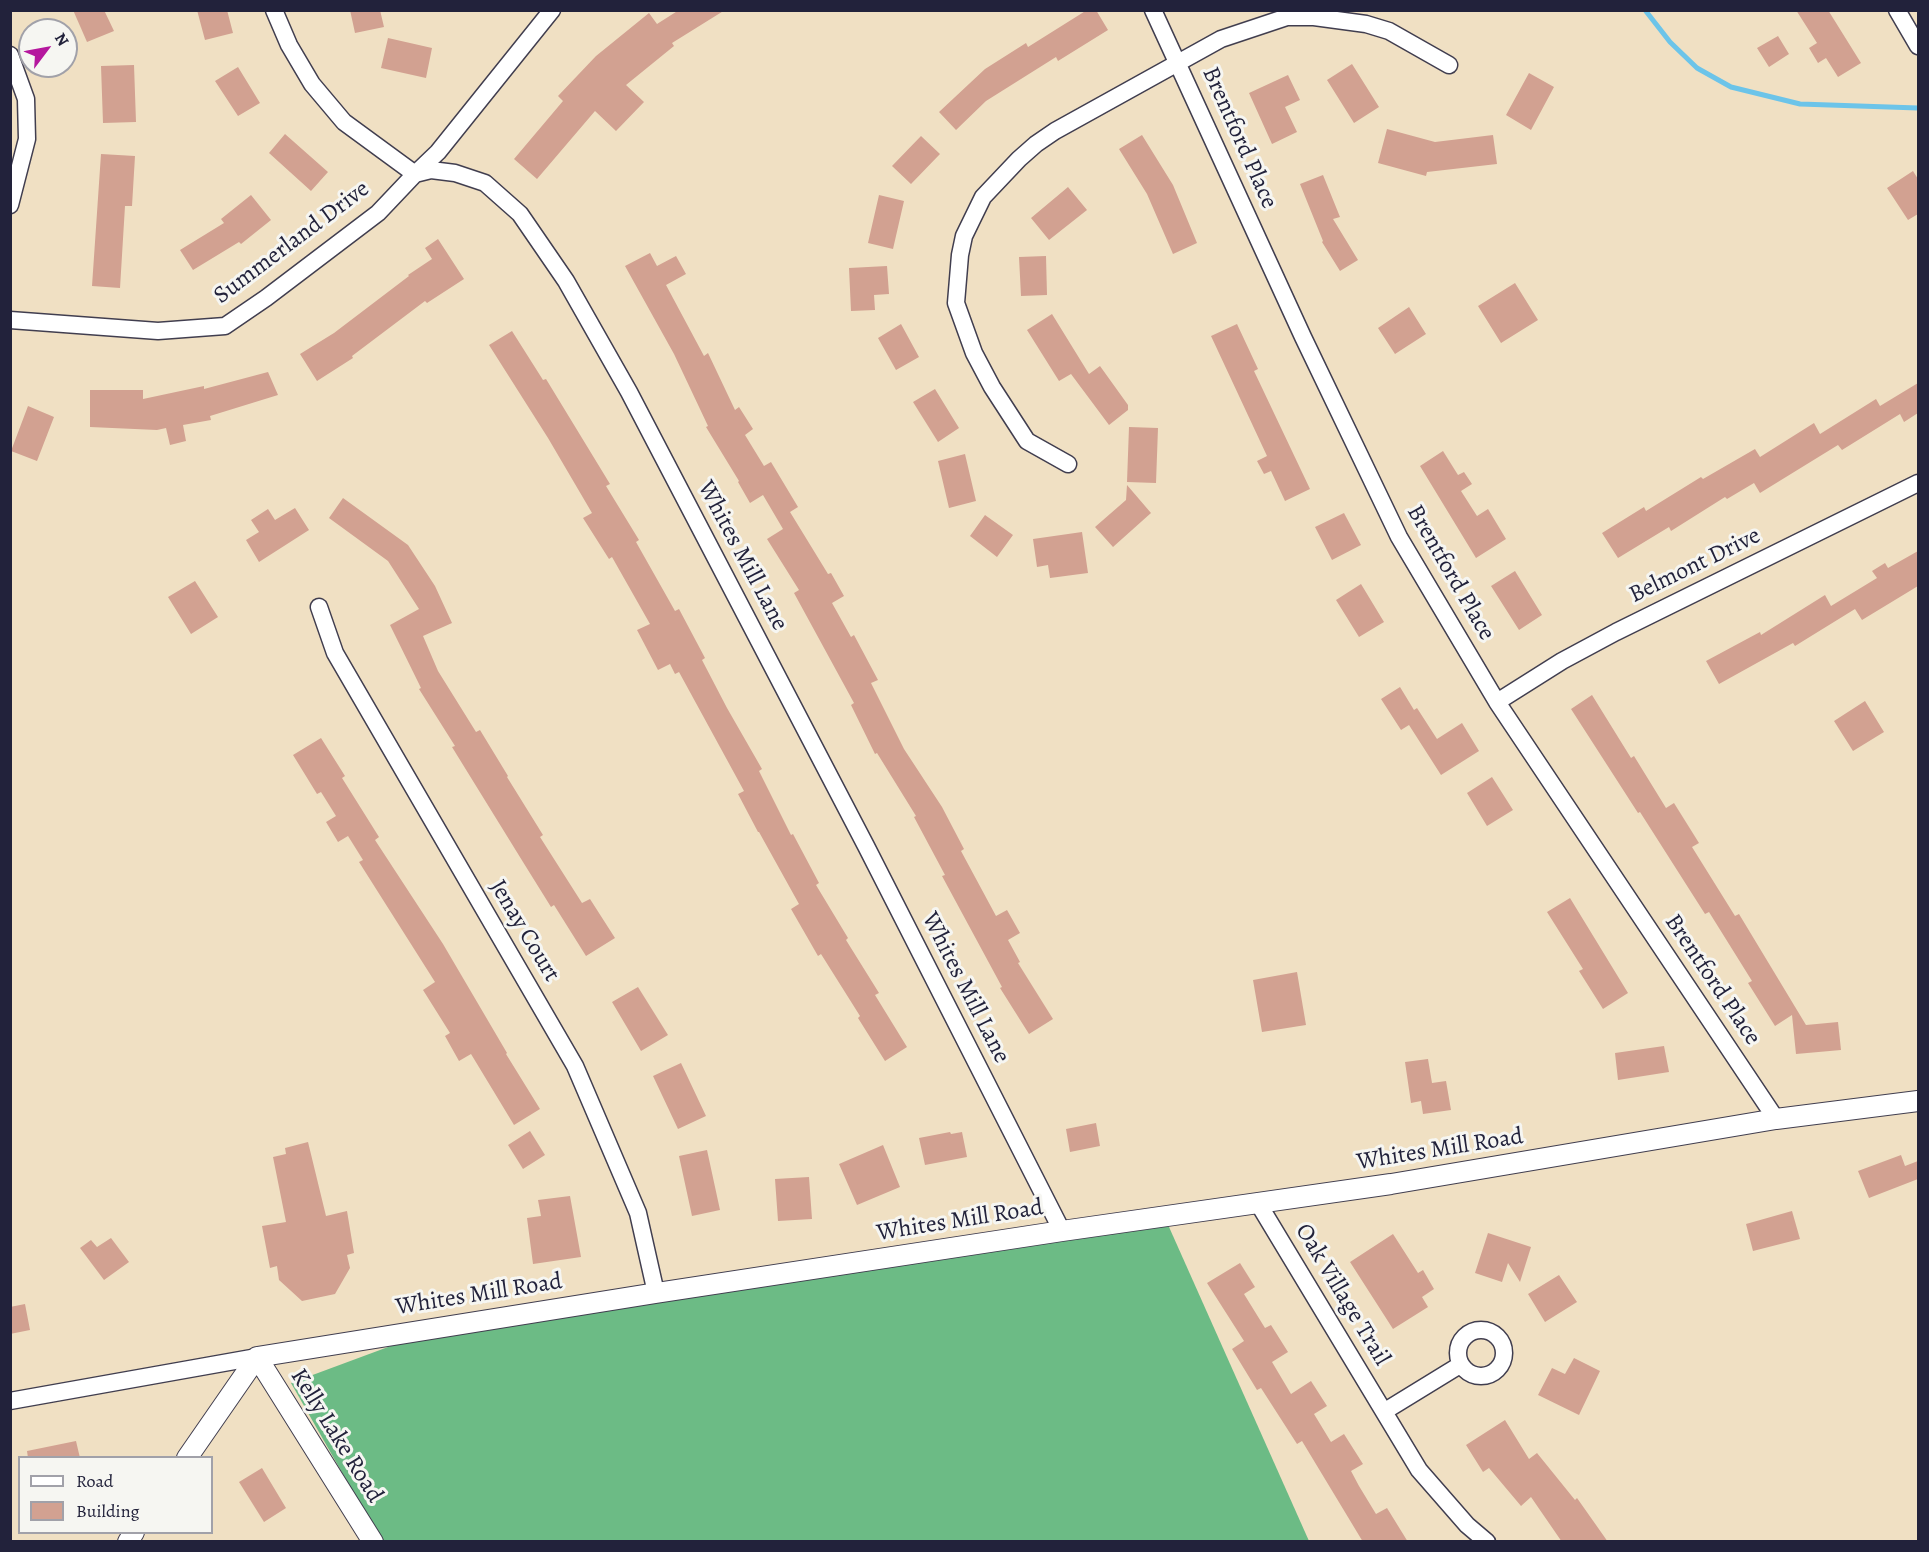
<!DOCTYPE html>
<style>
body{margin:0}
#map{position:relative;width:1929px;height:1552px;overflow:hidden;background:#f0e0c3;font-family:Alegreya,serif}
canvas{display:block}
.frame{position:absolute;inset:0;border:12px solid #22223b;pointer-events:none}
.legend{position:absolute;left:18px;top:1456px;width:195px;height:78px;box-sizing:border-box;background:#f6f6f2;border:2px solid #a1a1a9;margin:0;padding:8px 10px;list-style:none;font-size:18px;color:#22223b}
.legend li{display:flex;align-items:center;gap:12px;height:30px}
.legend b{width:30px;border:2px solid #a1a1a9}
.north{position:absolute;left:18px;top:18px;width:60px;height:60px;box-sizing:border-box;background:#f6f6f2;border:2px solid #a1a1a9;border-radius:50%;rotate:58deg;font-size:16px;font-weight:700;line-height:24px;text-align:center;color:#22223b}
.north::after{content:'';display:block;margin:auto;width:21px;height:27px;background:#b5179e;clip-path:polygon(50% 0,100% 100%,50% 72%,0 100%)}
</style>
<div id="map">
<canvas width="1929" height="1552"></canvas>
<div class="frame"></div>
<ul class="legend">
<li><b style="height:8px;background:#fff"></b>Road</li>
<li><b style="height:16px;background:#d2a191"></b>Building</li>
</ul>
<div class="north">N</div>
</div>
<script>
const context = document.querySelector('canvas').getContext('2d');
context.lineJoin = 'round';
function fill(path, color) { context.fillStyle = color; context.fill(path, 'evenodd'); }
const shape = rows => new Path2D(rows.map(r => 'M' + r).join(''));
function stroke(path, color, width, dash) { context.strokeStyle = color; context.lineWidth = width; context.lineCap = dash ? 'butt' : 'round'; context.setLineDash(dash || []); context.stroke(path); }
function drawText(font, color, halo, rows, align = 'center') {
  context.font = font + ' Alegreya,serif'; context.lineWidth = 6; context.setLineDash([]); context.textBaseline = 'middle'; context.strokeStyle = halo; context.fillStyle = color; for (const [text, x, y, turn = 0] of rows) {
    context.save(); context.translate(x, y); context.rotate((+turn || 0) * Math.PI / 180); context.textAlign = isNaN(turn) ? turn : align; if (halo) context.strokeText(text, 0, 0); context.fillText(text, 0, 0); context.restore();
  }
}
fill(shape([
 [1161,1209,1309,1541,381,1541,291,1383,469,1317]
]), '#6cbb85');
stroke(shape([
 [1645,10,1670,42,1697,68,1731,87,1800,104,1918,108]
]), '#6cc4e9', 5);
fill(shape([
 [73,10,104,10,114,31,87,42],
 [197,10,227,10,233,33,205,40],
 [350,10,380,10,384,27,355,33],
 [679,10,725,10,672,43,674,46,626,85,644,102,616,131,595,111,537,179,514,159,563,101,558,96,596,56,649,13,657,24],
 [1087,10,1096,10,1108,30,1058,61,1056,57,986,101,956,130,939,112,985,69,1026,43,1028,47],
 [1796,10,1828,10,1861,63,1838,77,1826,58,1818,63,1809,48,1817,43],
 [1778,36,1789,54,1769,67,1757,48],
 [388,38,432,48,426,78,381,68],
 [1352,64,1379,107,1354,123,1327,80],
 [134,65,136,122,103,123,101,66],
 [238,67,260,103,238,116,215,81],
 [1529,73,1554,87,1531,130,1506,115],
 [1288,75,1300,100,1285,107,1297,132,1272,144,1249,93],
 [1387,129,1435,142,1493,135,1497,164,1427,172,1426,176,1378,163],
 [285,134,328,172,311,191,269,153],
 [1142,135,1173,185,1197,243,1173,254,1147,194,1119,149],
 [921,136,940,154,911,184,892,166],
 [101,154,135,156,132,206,125,206,120,288,92,286],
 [1913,171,1918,179,1918,214,1908,220,1887,188],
 [1323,175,1340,217,1333,219,1358,260,1340,271,1322,242,1323,241,1300,184],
 [1068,187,1087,210,1049,240,1031,218],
 [251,195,271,220,241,244,239,242,193,270,180,250,224,223,221,219],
 [879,195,904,201,893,249,868,243],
 [438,239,464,279,427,303,425,301,352,356,353,358,317,381,300,354,334,333,409,276,408,275,432,259,425,248],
 [650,253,657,266,676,256,686,274,666,285,704,356,708,353,735,410,739,407,753,429,745,435,764,466,771,462,798,507,790,512,828,574,831,573,844,596,832,603,851,637,854,635,878,680,871,683,904,749,942,807,964,849,961,851,996,916,1007,910,1020,933,1008,940,1020,962,1018,963,1053,1019,1029,1034,1000,988,1002,987,942,876,945,875,914,817,916,816,877,753,875,754,851,705,854,703,794,593,799,590,767,539,783,529,763,495,750,503,738,482,739,481,706,427,708,426,674,354,625,266],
 [1046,256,1047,295,1021,296,1019,257],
 [887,266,889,294,874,295,875,310,851,311,849,268],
 [1515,283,1538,320,1501,343,1478,306],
 [1409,307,1426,334,1395,354,1378,328],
 [1052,314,1089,374,1100,366,1128,405,1128,410,1109,425,1071,374,1059,381,1027,330],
 [901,324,919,357,896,370,878,338],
 [1237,324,1258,369,1254,371,1310,489,1285,501,1271,471,1264,474,1257,461,1267,456,1211,336],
 [512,331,543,380,546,379,610,484,606,486,639,540,636,542,675,611,679,609,705,658,702,660,727,708,762,769,759,771,791,835,793,834,819,883,816,885,848,938,846,940,879,993,875,995,907,1047,885,1061,858,1018,860,1016,821,954,818,956,791,909,799,904,759,832,758,832,738,794,744,791,679,672,675,674,670,664,658,670,637,630,650,624,612,557,609,559,583,518,592,513,548,438,489,345],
 [268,372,278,395,210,416,211,420,183,425,186,441,170,445,166,428,157,430,90,427,90,390,143,390,143,399,204,386,204,389],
 [1918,383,1918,413,1904,422,1900,414,1842,450,1838,445,1760,493,1754,483,1727,499,1725,497,1671,531,1669,527,1618,558,1602,533,1644,507,1646,511,1701,477,1703,479,1755,449,1760,457,1814,423,1820,434,1876,399,1880,406],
 [935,389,959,428,938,442,913,402],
 [28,406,54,417,37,461,11,451],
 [1129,427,1158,428,1156,483,1127,482],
 [1443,451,1458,475,1464,472,1472,484,1461,491,1477,516,1488,509,1506,539,1476,558,1420,466],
 [965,454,976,501,949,508,938,461],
 [1127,485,1151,513,1113,547,1095,527,1126,500],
 [343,498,408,545,435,586,452,623,423,636,438,671,476,732,480,730,508,776,507,777,543,835,540,837,582,903,590,899,615,938,586,956,554,905,551,907,523,862,452,747,455,746,419,689,421,688,390,625,419,609,388,561,329,518],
 [295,508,309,530,259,562,246,540,259,532,251,520,268,509,275,520],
 [1344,513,1361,545,1332,560,1315,527],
 [985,515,1013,535,997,557,970,536],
 [1082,532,1088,573,1050,578,1048,565,1037,567,1033,539],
 [1918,551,1918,586,1862,620,1855,609,1795,646,1793,643,1719,684,1706,661,1760,632,1761,635,1825,595,1831,606,1877,578,1872,571,1885,563,1888,568],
 [1515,571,1542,615,1519,630,1491,586],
 [195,581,218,617,191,634,168,597],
 [1361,584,1384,622,1359,637,1336,600],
 [1400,687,1414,710,1417,708,1437,739,1462,723,1479,751,1441,775,1409,725,1401,730,1381,699],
 [1592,695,1631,758,1634,756,1666,808,1674,803,1699,843,1692,847,1735,916,1739,914,1806,1025,1838,1022,1841,1050,1796,1054,1792,1015,1775,1026,1748,983,1752,981,1709,912,1705,914,1640,812,1638,813,1571,709],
 [1865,701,1884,732,1853,751,1834,721],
 [321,738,345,776,342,778,379,837,375,840,443,944,507,1053,506,1054,540,1109,514,1125,471,1054,459,1061,445,1036,450,1033,423,990,435,982,359,862,363,860,348,836,338,842,326,822,336,816,321,792,317,794,293,755],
 [1492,777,1513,810,1487,826,1467,793],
 [1570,898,1628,993,1603,1009,1579,971,1583,969,1547,912],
 [1297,972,1306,1025,1262,1032,1253,980],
 [638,987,668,1035,641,1051,612,1002],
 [1664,1046,1669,1072,1618,1080,1615,1053],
 [1428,1059,1432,1083,1446,1081,1451,1110,1423,1114,1421,1101,1411,1103,1405,1062],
 [681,1063,706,1116,678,1129,653,1076],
 [1096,1123,1100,1146,1070,1152,1066,1129],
 [530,1131,545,1155,523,1169,508,1145],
 [950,1132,951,1134,962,1132,967,1157,925,1165,919,1138],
 [308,1142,326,1216,347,1211,354,1253,347,1255,350,1268,335,1294,302,1301,279,1280,277,1266,270,1268,262,1226,286,1222,273,1157,286,1154,285,1148],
 [883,1145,900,1187,857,1205,839,1164],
 [707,1150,720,1210,692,1216,679,1156],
 [1901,1155,1905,1166,1918,1161,1918,1179,1869,1198,1858,1171],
 [809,1177,812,1219,778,1221,775,1179],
 [570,1196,581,1257,533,1264,527,1218,541,1216,538,1200],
 [1792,1211,1800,1239,1753,1251,1746,1224],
 [1488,1233,1531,1247,1520,1282,1508,1263,1502,1282,1475,1273],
 [1393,1234,1418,1273,1423,1270,1434,1289,1422,1297,1428,1307,1393,1329,1350,1262],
 [111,1238,129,1262,104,1280,80,1248,91,1240,97,1247],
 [1240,1263,1255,1287,1244,1294,1265,1328,1271,1325,1288,1352,1272,1362,1291,1394,1311,1381,1327,1406,1314,1414,1331,1442,1344,1434,1363,1464,1351,1471,1359,1486,1376,1514,1387,1508,1408,1542,1363,1542,1302,1441,1297,1444,1261,1388,1257,1390,1232,1349,1244,1341,1207,1283],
 [1559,1275,1577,1302,1545,1322,1528,1294],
 [25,1304,30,1330,10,1334,10,1307],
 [1574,1358,1600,1371,1579,1415,1538,1395,1552,1368,1565,1374],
 [1505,1420,1529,1459,1537,1453,1575,1500,1577,1498,1608,1542,1562,1542,1531,1497,1521,1506,1489,1468,1483,1472,1466,1445],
 [76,1441,80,1458,28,1458,27,1451],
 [262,1468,286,1508,264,1522,239,1482]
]), '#d2a191');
const minor = shape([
 [274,10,289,45,312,84,344,122,415,174,431,170,455,173,485,183,520,214,566,281,629,392,866,846,1062,1231],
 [1153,10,1303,337,1399,537,1497,702,1776,1119],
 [1897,10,1918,46],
 [10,55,26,99,27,139,10,205],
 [10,320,158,331,225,326,266,298,378,213,415,174,438,152,552,10],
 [1068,464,1027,441,992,387,974,353,956,303,960,255,964,236,983,197,1019,159,1036,144,1055,131,1221,39,1287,17,1314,17,1366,24,1389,31,1449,65],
 [319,607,335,653,575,1066,638,1213,656,1293],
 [1497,702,1562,661,1616,632,1918,483],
 [1258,1203,1419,1470,1467,1525,1487,1542],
 '1458 1353a23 23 0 1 1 46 0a23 23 0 1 1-46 0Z',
 [10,1401,257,1357],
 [1385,1411,1460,1365]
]);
const tertiary = shape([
 [257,1357,656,1293,1062,1231,1391,1184,1776,1119,1918,1101],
 [257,1357,373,1542],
 [187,1458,257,1357],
 [128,1542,134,1532]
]);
stroke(minor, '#413e4f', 19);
stroke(tertiary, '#413e4f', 22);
stroke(minor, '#fff', 16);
stroke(tertiary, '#fff', 20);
drawText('24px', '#22223b', '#f6f6f2', [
 ["Brentford Place",1239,138,66],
 ["Summerland Drive",292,243,-37],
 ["Whites Mill Lane",742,556,62],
 ["Belmont Drive",1695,566,-26],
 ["Brentford Place",1450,573,60],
 ["Jenay Court",524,931,59],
 ["Brentford Place",1712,980,56],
 ["Whites Mill Lane",965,988,63],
 ["Whites Mill Road",1440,1150,-9],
 ["Whites Mill Road",960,1221,-9],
 ["Whites Mill Road",479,1295,-9],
 ["Oak Village Trail",1342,1295,59],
 ["Kelly Lake Road",336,1436,58]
]);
</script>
